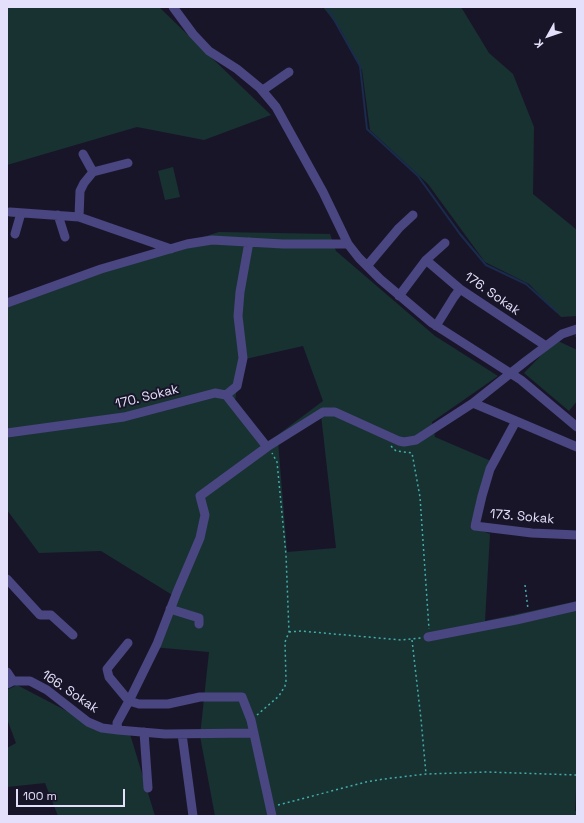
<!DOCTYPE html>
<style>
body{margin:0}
#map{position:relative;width:584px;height:823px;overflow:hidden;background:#191529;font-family:"Space Grotesk",sans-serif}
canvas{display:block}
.frame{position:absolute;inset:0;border:8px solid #e4e0fb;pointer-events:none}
.north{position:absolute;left:528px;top:16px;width:40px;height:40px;-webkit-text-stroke:3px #191529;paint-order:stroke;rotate:230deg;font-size:11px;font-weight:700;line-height:16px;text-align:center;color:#e4e0fb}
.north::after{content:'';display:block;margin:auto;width:14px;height:18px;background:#e4e0fb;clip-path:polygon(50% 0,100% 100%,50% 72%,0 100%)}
.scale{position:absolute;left:16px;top:789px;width:109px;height:18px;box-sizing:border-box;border:2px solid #e4e0fb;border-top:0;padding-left:5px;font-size:12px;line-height:14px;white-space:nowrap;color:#e4e0fb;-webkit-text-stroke:3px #191529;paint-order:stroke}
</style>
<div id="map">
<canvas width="584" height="823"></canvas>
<div class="frame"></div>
<div class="north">K</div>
<div class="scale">100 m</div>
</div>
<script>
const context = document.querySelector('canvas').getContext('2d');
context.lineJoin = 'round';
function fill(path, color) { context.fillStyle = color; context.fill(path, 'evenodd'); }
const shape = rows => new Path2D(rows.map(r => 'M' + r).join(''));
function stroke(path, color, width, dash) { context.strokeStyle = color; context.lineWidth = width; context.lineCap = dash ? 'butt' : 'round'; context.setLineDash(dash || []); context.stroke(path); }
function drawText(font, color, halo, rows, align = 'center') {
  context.font = font + ' "Space Grotesk",sans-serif'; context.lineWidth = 4; context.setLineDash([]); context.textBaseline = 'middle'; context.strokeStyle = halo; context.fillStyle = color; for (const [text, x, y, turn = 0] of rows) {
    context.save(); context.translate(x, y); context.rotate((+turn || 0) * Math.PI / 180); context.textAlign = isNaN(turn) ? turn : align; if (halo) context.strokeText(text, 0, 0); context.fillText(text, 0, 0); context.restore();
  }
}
fill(shape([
 [7,7,159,7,271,115,204,140,137,127,7,165],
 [323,7,461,7,489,53,513,74,534,127,533,194,577,230,577,316,561,317,529,284,485,262,428,184,370,130,362,70,341,30],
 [173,167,180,197,165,200,158,171],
 [219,232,330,234,336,251,435,336,498,376,432,422,435,437,491,461,470,526,490,534,485,621,577,601,577,768,575,811,577,811,577,816,215,816,200,736,209,652,152,647,174,596,101,551,39,553,7,510,7,299],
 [303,346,323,401,267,443,235,401,241,360],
 [321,415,336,548,287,552,278,441],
 [556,340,577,350,577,401,569,411,524,373],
 [17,685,105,731,130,734,155,816,58,816,45,783,7,787,7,748,16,743,7,719,7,690]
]), '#183232');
stroke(shape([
 [327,7,360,66,367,129,418,176,460,234,486,265,526,284,557,312],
 [576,336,577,336]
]), '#192c4d', 2);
stroke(shape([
 [391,446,396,451,412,453,420,497,429,629],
 [525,585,528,609],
 [289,632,301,631,401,640,421,638],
 [412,640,421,719,426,774],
 [257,715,279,696,285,686,286,681,285,642,289,632,286,555,277,462,272,453],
 [278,805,366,782,384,779,426,774,486,772,577,775]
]), '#42adaa', 1.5, [2, 3]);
stroke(shape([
 [173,7,193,34,209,51,237,69,260,88,276,107,323,192,348,244,359,258,380,279,432,323,521,380,577,427],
 [263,90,289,72],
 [83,154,93,172],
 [10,212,79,217,171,249],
 [58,215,65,237],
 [79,217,80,191,84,183,93,172,128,163],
 [15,234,21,213],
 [426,260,460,289,546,346],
 [367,266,399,228,413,215],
 [399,296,426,260,445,243],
 [7,303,101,269,187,244,212,240,283,244,348,244],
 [436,326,454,297,460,289],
 [226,395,237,386,243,358,238,316,240,292,249,242],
 [473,403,516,421],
 [7,433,124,417,215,393,226,395,267,447],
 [577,447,516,421,490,469,482,496,475,526,532,533,577,535],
 [7,579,40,615,51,615,73,635],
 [170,609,199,618,199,624],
 [428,637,516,620,577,606],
 [128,643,107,669,109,677,129,701,139,704,168,704,200,697,242,697,251,720,272,816],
 [7,672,13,681],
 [7,684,13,681,30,681,47,690,88,722,102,728,118,730],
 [144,732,148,788],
 [254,733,165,734,118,730,117,723,129,701,157,644,177,592,200,538,205,515,200,496,267,447,323,412,335,412,399,441,404,442,416,440,473,403,526,361,562,334,577,329],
 [182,734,193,816]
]), '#4a4681', 9);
drawText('13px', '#e4e0fb', '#191529', [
 ["176. Sokak",492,294,35],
 ["170. Sokak",147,397,-14],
 ["173. Sokak",522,517,5],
 ["166. Sokak",70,692,34]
]);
</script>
